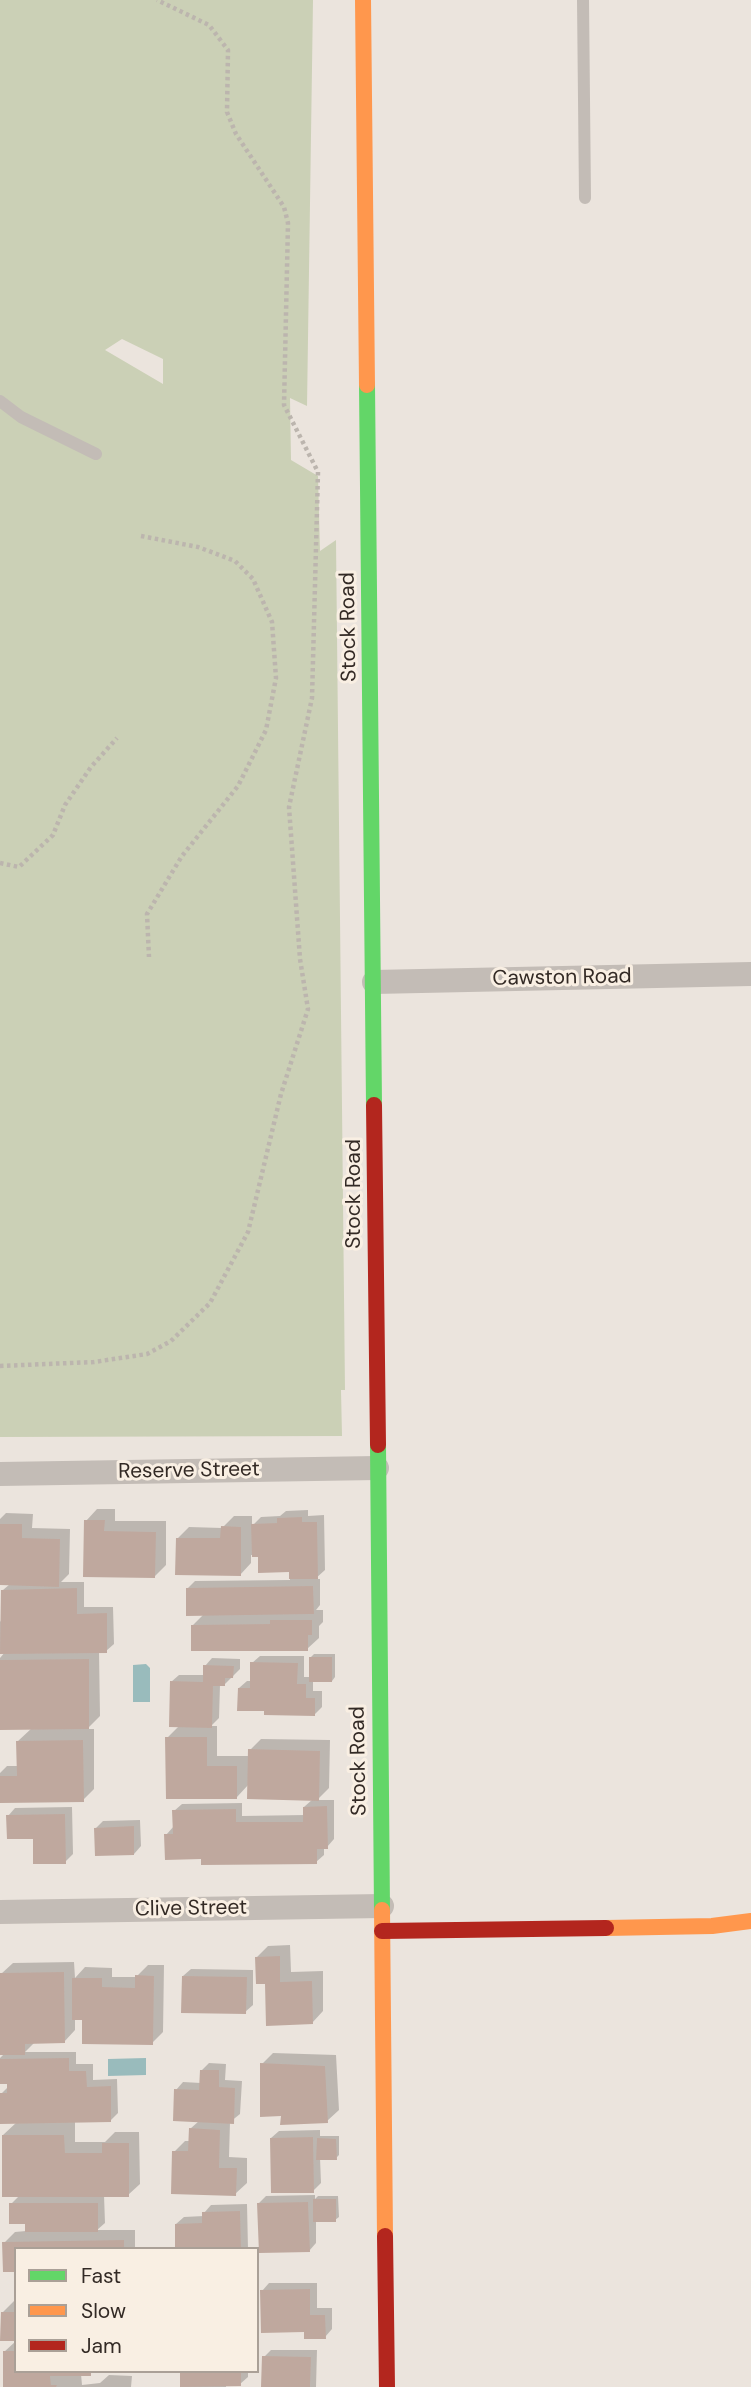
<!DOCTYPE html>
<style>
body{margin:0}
#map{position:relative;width:751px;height:2387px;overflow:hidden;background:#ebe4dd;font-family:"DM Sans",sans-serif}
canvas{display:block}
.legend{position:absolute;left:14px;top:2247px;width:245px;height:126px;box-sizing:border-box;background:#f9efe3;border:2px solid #aaa097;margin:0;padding:9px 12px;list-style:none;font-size:21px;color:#332a25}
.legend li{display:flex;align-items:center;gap:14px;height:35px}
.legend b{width:35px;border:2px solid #aaa097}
</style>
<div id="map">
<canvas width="751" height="2387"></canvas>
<ul class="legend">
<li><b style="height:9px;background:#63d668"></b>Fast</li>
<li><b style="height:9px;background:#ff974d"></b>Slow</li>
<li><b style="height:9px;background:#b3261e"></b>Jam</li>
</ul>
</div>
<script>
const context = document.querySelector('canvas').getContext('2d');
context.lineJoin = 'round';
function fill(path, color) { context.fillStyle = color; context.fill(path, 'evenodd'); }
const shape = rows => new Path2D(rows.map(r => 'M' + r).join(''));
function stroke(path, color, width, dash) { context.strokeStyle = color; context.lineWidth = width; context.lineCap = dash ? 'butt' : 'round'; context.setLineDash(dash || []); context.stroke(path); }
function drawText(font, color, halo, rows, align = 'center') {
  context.font = font + ' "DM Sans",sans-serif'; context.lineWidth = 6; context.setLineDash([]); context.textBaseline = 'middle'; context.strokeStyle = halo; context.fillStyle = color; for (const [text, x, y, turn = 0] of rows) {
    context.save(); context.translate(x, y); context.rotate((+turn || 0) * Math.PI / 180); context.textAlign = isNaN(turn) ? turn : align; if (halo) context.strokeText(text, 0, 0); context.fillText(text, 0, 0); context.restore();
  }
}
fill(shape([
 [0,0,313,0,307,406,290,398,291,460,318,476,320,551,336,540,345,1390,341,1390,342,1436,0,1437],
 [122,339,163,359,163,384,105,350]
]), '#cbd0b6');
fill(shape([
 [146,1664,150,1668,150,1702,133,1702,133,1665],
 [146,2058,146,2075,108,2076,108,2059]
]), '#99bbbc');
fill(shape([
 [97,1509,115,1509,115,1521,166,1521,166,1565,155,1576,86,1521],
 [308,1510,308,1516,324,1515,325,1570,315,1579,320,1579,320,1605,316,1610,323,1610,323,1622,319,1626,319,1638,307,1649,192,1626,204,1614,187,1589,195,1581,290,1580,290,1571,260,1555,251,1555,251,1563,240,1575,178,1538,189,1527,222,1528,234,1516,252,1516,252,1526,261,1517,280,1516,286,1511],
 [6,1513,33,1514,32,1528,70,1529,69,1574,61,1582,84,1582,84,1607,113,1607,114,1644,106,1651,99,1651,100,1716,87,1729,94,1729,94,1789,83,1800,0,1801,0,1773,7,1766,19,1766,18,1741,32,1728,0,1728,0,1658,5,1652,0,1652,0,1622,3,1618,3,1590,10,1584,0,1584,0,1519],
 [314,1654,335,1654,335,1677,332,1681,313,1681,313,1691,322,1691,322,1707,315,1714,266,1709,239,1688,247,1681,252,1681,252,1663,260,1656,304,1656,304,1677,310,1677,310,1658],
 [212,1658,240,1659,240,1669,224,1685,220,1685,219,1718,211,1726,217,1726,217,1756,250,1756,250,1750,261,1739,330,1740,329,1788,317,1800,334,1800,334,1839,327,1847,324,1847,324,1855,316,1862,203,1858,166,1835,174,1826,174,1811,182,1804,242,1803,242,1816,305,1815,304,1807,313,1799,249,1784,237,1797,167,1738,179,1726,171,1682,179,1675,205,1675,205,1666],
 [72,1807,73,1854,65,1862,8,1816,15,1808],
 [140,1820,141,1846,134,1854,96,1828,103,1821],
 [290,1945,291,1972,323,1971,323,2011,312,2023,267,1982,257,1957,268,1946],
 [74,1962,75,1978,85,1967,112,1968,112,1977,136,1977,148,1965,164,1965,163,2032,152,2043,84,2018,75,2018,75,2030,64,2042,35,2042,25,2052,76,2052,76,2064,93,2064,93,2080,117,2079,118,2113,110,2121,75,2121,75,2142,105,2142,115,2132,139,2132,140,2184,128,2195,104,2195,105,2223,97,2230,135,2230,135,2249,16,2249,4,2243,15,2232,26,2231,26,2222,11,2204,20,2195,3,2135,17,2122,1,2094,9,2086,9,2082,0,2082,0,2058,5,2053,0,2053,1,1974,13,1963],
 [191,1969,253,1970,253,2005,245,2012,183,1976],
 [273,2053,336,2055,339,2110,327,2121,283,2114,262,2064],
 [209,2063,226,2064,225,2080,242,2081,240,2114,230,2122,229,2157,247,2158,247,2183,235,2194,174,2152,185,2141,190,2141,190,2129,199,2121,176,2090,183,2082,201,2083,202,2070],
 [320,2130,320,2136,339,2136,339,2155,336,2158,320,2158,321,2183,313,2191,271,2138,279,2131],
 [315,2195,315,2199,318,2196,338,2196,339,2217,335,2220,316,2220,316,2243,309,2251,259,2203,266,2196],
 [247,2204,248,2249,177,2249,176,2224,184,2217,204,2216,204,2213,211,2205],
 [269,2283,317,2283,317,2308,332,2308,332,2329,325,2337,306,2330,262,2291],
 [14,2301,16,2301,16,2339,2,2313],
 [16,2341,16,2371,93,2371,90,2374,81,2374,82,2385,100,2383,109,2375,132,2376,131,2387,4,2387,4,2352],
 [271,2350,317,2350,316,2387,263,2387,264,2357],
 [182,2371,248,2371,248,2377,240,2384,226,2385,226,2387,182,2387]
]), '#0003');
fill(shape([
 [302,1517,302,1522,317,1522,318,1579,289,1579,289,1572,258,1573,258,1557,252,1557,251,1524,277,1523,277,1518],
 [84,1520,105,1520,104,1531,156,1532,155,1578,83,1577],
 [0,1524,22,1524,22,1538,60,1539,59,1587,0,1585],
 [221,1526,241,1527,241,1576,175,1575,176,1538,220,1538],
 [313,1586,314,1614,186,1616,186,1588],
 [77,1588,77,1614,107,1613,107,1653,0,1654,1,1590],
 [270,1620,312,1620,312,1635,308,1635,308,1651,191,1651,191,1625,270,1624],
 [309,1657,332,1657,332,1682,309,1682],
 [89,1659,89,1729,0,1730,0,1660],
 [250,1662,298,1663,297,1684,306,1684,306,1698,315,1698,315,1716,264,1715,264,1711,237,1711,238,1688,250,1688],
 [203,1665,234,1666,233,1678,225,1678,225,1686,213,1686,212,1728,169,1727,170,1681,203,1682],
 [165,1737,207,1737,207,1766,237,1766,237,1799,166,1799],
 [83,1740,84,1802,0,1803,0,1776,17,1776,16,1741],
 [248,1749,320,1751,319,1801,247,1799],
 [327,1806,328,1849,317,1849,317,1864,201,1865,201,1859,165,1860,164,1834,173,1834,172,1810,236,1809,236,1822,303,1822,303,1807],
 [65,1814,66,1864,33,1864,33,1839,7,1839,6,1815],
 [134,1826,134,1855,95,1856,94,1828],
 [280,1956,280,1982,312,1981,313,2024,266,2026,265,1984,256,1984,255,1957],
 [64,1972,65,2043,25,2044,25,2055,0,2055,0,1973],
 [135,1975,154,1976,153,2045,82,2044,82,2020,72,2020,72,1978,102,1978,102,1987,135,1988],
 [182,1976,247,1977,246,2014,181,2013],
 [69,2058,69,2071,86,2071,87,2087,111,2086,111,2122,0,2124,0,2093,7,2093,7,2084,0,2084,0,2059],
 [260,2063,325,2066,328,2123,280,2125,281,2116,260,2117],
 [200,2070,219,2070,219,2087,235,2088,234,2124,173,2121,174,2089,199,2090],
 [189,2128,220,2130,219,2168,237,2168,236,2196,171,2194,172,2151,188,2151],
 [2,2135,64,2135,65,2153,102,2153,102,2143,129,2143,129,2197,2,2197],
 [313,2137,314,2193,271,2193,270,2138],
 [317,2138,336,2139,337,2160,316,2160],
 [313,2199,336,2199,336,2222,313,2222],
 [308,2202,310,2252,259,2253,257,2203],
 [9,2203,98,2203,98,2232,25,2232,25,2224,9,2224],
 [240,2211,241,2249,175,2249,175,2224,202,2223,202,2212],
 [124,2240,124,2249,16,2249,16,2272,3,2272,2,2242],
 [310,2289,310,2315,325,2315,326,2339,304,2339,304,2332,261,2333,260,2290],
 [1,2312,16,2312,16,2341,0,2341],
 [3,2351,16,2351,16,2371,91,2371,91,2376,50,2376,51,2385,57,2385,56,2387,3,2387],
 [262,2356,311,2357,310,2387,261,2387],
 [180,2371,241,2371,241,2386,180,2387]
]), '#bfa89e');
stroke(shape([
 [141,536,198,547,235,561,253,579,272,622,276,678,266,730,238,786,182,856,147,914,149,957],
 [0,863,19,867,53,835,65,805,91,767,117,738],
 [0,1366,94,1362,147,1354,171,1341,210,1303,248,1232,281,1094,308,1009,300,959,289,807,312,698,318,472,284,405,288,223,284,207,236,134,227,112,228,50,209,25,157,0]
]), '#bcb5ae', 4.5, [3.5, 3.5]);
stroke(shape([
 [583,0,585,198],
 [0,401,21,417,96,454]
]), '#c3bcb6', 12);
stroke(shape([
 [374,982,751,974],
 [0,1474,377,1468],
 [0,1912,382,1906]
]), '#c3bcb6', 24);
stroke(shape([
 [367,385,374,1105],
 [378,1445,382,1910]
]), '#63d668', 16);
stroke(shape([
 [363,0,367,385],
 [382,1910,385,2236],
 [606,1928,712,1926,751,1921]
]), '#ff974d', 16);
stroke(shape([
 [374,1105,378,1445],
 [382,1931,606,1928],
 [385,2236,387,2387]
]), '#b3261e', 16);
drawText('21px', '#332a25', '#f9efe3', [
 ["Stock Road",349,627,-91],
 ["Cawston Road",562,978,-1],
 ["Stock Road",354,1194,-90],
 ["Reserve Street",189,1471,-1],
 ["Stock Road",359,1761,-91],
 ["Clive Street",191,1909,-1]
]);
</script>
